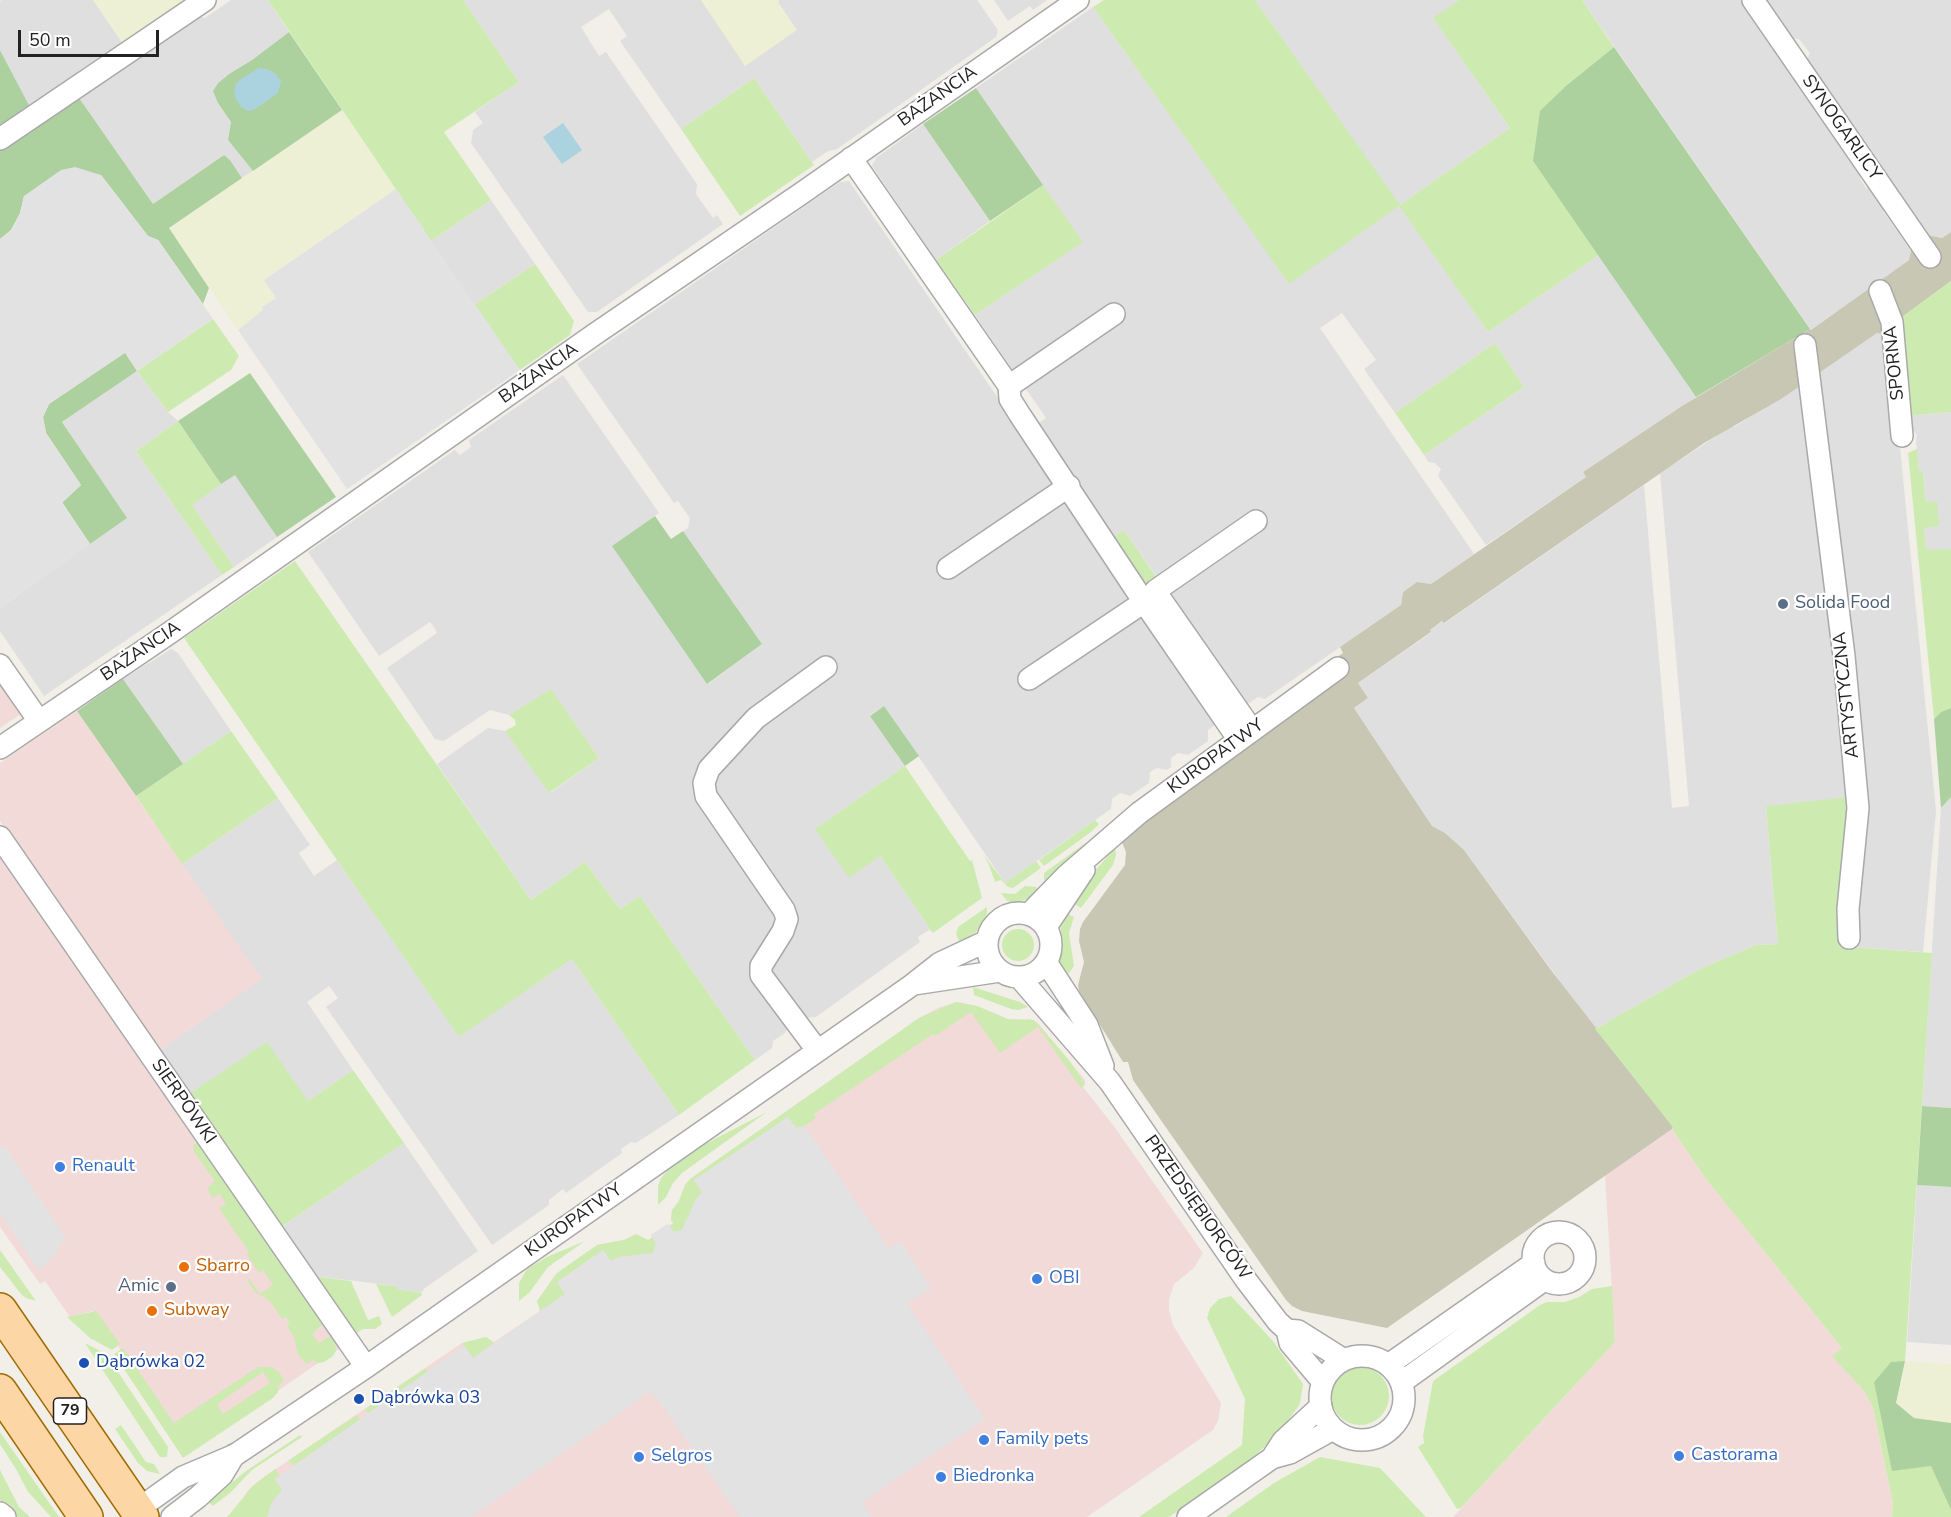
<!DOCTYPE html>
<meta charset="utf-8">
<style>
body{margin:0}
#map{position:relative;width:1951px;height:1517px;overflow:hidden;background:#f2efe9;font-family:"Nunito Sans",sans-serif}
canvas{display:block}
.scale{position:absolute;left:18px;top:30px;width:141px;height:27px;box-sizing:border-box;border:3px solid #222;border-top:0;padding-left:8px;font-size:18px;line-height:21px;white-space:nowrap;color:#222;-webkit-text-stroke:4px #fff;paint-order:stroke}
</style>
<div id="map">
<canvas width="1951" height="1517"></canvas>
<div class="scale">50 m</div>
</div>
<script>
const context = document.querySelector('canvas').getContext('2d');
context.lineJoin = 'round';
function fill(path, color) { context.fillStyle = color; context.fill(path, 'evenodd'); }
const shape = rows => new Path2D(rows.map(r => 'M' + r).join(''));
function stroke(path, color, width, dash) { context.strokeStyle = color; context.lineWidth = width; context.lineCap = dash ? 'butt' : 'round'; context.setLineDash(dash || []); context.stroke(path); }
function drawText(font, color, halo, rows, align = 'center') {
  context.font = font + ' "Nunito Sans",sans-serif'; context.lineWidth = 4.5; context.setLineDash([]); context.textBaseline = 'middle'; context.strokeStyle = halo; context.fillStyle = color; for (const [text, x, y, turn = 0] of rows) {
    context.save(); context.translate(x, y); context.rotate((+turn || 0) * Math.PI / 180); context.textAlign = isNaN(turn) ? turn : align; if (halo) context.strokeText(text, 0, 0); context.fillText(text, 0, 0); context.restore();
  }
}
fill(shape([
 [2,0,93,0,124,45,103,59,99,57,77,72,78,79,32,111,0,50,0,1],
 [231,0,268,0,289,32,252,60,229,74,218,83,218,103,231,122,228,140,253,171,242,178,230,160,224,155,153,204,77,95,195,15,205,18],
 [463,0,701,0,746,65,779,0,977,0,998,30,996,37,837,149,828,151,812,162,754,78,681,129,620,41,627,36,609,9,581,27,599,56,606,52,697,184,696,194,713,218,717,215,723,224,597,312,588,312,471,143,473,130,483,123,475,112,519,82],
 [994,0,1047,0,1033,10,1030,6,1008,21],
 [1255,0,1459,0,1434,19,1510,128,1400,205,1488,332,1599,255,1696,397,1583,472,1586,477,1486,545,1438,476,1441,469,1435,463,1428,462,1424,455,1524,387,1495,343,1395,413,1364,369,1376,360,1342,313,1320,328,1474,554,1431,584,1417,582,1403,592,1401,605,1265,699,1258,697,1246,705,1124,530,1112,538,1218,723,1208,730,1208,741,1188,755,1178,753,1175,755,1171,758,1171,767,1167,770,1157,768,1150,772,1149,783,1130,796,1120,793,1112,799,1111,809,1005,883,884,706,870,715,905,766,815,829,880,856,933,933,929,930,918,937,920,942,816,1017,803,1018,787,1029,785,1033,773,1041,772,1048,755,1060,640,896,620,909,585,862,531,900,437,764,488,728,505,731,550,793,599,758,551,690,509,715,490,710,444,741,435,739,387,668,437,633,434,627,430,622,379,656,308,552,455,450,460,455,471,447,469,440,563,375,659,513,613,546,708,684,762,644,683,531,688,528,690,518,678,501,674,503,577,364,840,182,849,181,1013,420,1035,426,1046,418,975,315,1082,242,976,88,1093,7,1206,166,1399,205],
 [1582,0,1745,0,1860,174,1860,179,1866,188,1871,189,1886,209,1883,211,1911,251,1909,260,1811,330],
 [1760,0,1951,0,1951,232,1942,238,1922,234,1805,64,1810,53,1799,39,1787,39],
 [923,124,990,221,936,260,872,166,876,158],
 [491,200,535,264,474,305,431,241],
 [1877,333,1889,336,1936,811,1923,952,1838,946,1838,911,1766,806,1778,944,1756,945,1700,969,1595,1029,1464,850,1445,833,1432,826,1354,708,1368,698,1358,683,1431,633,1430,630,1443,621,1445,623,1644,485,1672,808,1689,806,1660,473,1733,425,1734,427,1795,389,1795,387],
 [137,371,168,412,178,421,136,451,222,575,44,696,0,631,0,608,126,518,62,422],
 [1951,412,1951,549,1927,551,1924,528,1937,502,1928,502,1925,498,1923,472,1919,472,1916,441,1917,435,1908,425,1905,416],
 [235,474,277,537,234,567,191,504],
 [171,649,178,653,231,731,183,764,123,679],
 [1951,797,1951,1108,1922,1106,1941,808],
 [278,798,310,845,299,853,314,876,337,860,459,1036,572,959,679,1115,636,1143,631,1142,621,1149,622,1153,566,1193,563,1189,549,1200,549,1205,492,1245,326,1007,338,998,329,986,307,1002,353,1070,308,1101,189,1094,160,1050,261,979,182,864],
 [404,1143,478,1251,425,1288,421,1293,398,1289,395,1286,315,1276,281,1227],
 [1917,1185,1951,1187,1951,1345,1907,1342]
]), '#e0dfdf');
fill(shape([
 [0,683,21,714,0,728],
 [77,711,262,979,160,1050,0,821,0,763],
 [0,855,340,1348,183,1456,118,1346,93,1311,70,1317,45,1281,40,1284,0,1227],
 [958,1002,977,1006,1008,1019,1017,1020,1030,1019,1038,1023,1085,1080,1085,1084,1083,1087,1113,1125,1203,1253,1194,1268,1174,1284,1169,1300,1169,1310,1173,1325,1221,1403,1218,1421,1213,1430,1087,1517,236,1517,233,1512,249,1489,261,1479,462,1343,486,1337,494,1342,537,1313,540,1311,537,1301,555,1275,597,1245,624,1240,636,1234,648,1240,652,1238,651,1235,668,1224,669,1226,673,1223,671,1220,672,1210,679,1201,685,1185,690,1179,919,1018,940,1007],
 [1672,1129,1706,1179,1842,1348,1833,1356,1864,1391,1873,1408,1893,1503,1892,1517,1453,1517,1615,1342,1605,1175]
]), '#f2dad9');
fill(shape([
 [1951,232,1951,281,1904,316,1897,333,1889,336,1877,333,1781,399,1704,443,1444,623,1442,621,1430,630,1431,632,1358,683,1368,698,1354,708,1432,826,1445,833,1464,850,1551,970,1673,1127,1672,1129,1387,1328,1302,1311,1292,1306,1286,1300,1133,1080,1128,1062,1123,1062,1079,991,1078,985,1084,962,1079,941,1080,929,1083,922,1125,865,1126,852,1121,840,1324,666,1343,653,1340,647,1401,605,1403,592,1417,582,1431,584,1586,477,1583,472,1682,406,1810,329,1811,330,1909,260,1913,241,1922,234,1942,238]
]), '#c7c7b4');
fill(shape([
 [93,0,183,0,185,3,124,45],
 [701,0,779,0,778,2,797,30,745,66],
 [342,110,396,189,264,280,276,298,262,307,264,310,238,330,169,228],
 [1905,1361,1951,1364,1951,1423,1914,1418,1896,1403]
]), '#eef0d5');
fill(shape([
 [268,0,463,0,519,82,444,132,491,200,431,241],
 [1104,0,1255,0,1400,205,1510,128,1433,18,1459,0,1582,0,1614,47,1567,85,1533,161,1599,255,1488,332,1399,206,1289,284,1093,7],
 [754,78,814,165,740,216,681,129],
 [1043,185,1083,242,975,315,936,260],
 [535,264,574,321,570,335,520,370,474,305],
 [1951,281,1951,412,1905,416,1897,333,1903,316],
 [213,319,239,356,231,370,168,412,137,371],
 [1495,343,1524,387,1424,455,1395,413],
 [178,421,221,484,192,505,234,567,222,575,136,451],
 [1917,449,1919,471,1923,471,1925,498,1928,502,1937,501,1939,526,1924,528,1927,550,1951,549,1951,708,1941,712,1934,719,1908,453],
 [1124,530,1159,581,1151,583,1141,581,1112,538],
 [295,561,531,900,585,862,620,909,640,896,755,1060,679,1115,572,959,459,1037,184,638],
 [551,689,599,758,549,793,505,731,516,725,515,720,509,715],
 [231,731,278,798,182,864,136,796],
 [905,766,970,861,972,860,982,898,933,933,880,856,849,878,815,829],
 [1850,797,1838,911,1838,946,1932,953,1905,1361,1891,1363,1874,1382,1931,1465,1951,1510,1951,1517,1892,1517,1893,1503,1873,1408,1864,1391,1832,1356,1842,1348,1706,1179,1672,1129,1673,1127,1595,1029,1700,969,1756,945,1778,944,1766,806],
 [1095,820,1099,824,1091,832,1044,866,1039,860],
 [1084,844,1085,846,1049,884,1044,880,1044,873],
 [1115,848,1116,855,1113,865,1081,908,1073,903,1093,873],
 [983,854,1005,883,1036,861,1041,868,1013,888,1008,887,1001,880,995,882,989,865],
 [1025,886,1036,887,1039,890,1030,898,1016,903,1007,901,1001,893,1015,894],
 [987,907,987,913,982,924,976,932,960,943,956,934,958,927],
 [1068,914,1074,917,1069,933,1074,966,1066,977,1059,962,1060,938,1061,927],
 '1002 945a16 16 0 1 1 32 0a16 16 0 1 1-32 0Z',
 [973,987,1020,1002,1028,1007,1018,1010,1011,1009,974,995],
 [956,1002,977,1006,1008,1019,1034,1020,1069,1060,1085,1084,1081,1088,1038,1027,1000,1053,971,1012,935,1036,933,1034,814,1114,816,1118,804,1126,796,1128,788,1117,694,1180,702,1192,696,1199,682,1230,678,1232,673,1231,669,1226,674,1223,671,1220,672,1210,679,1201,685,1185,690,1179,919,1018],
 [267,1042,308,1101,353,1070,404,1143,281,1227,189,1094],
 [767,1112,682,1173,673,1183,666,1197,658,1205,658,1186,661,1178,669,1169,707,1143],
 [200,1141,325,1322,312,1334,319,1343,335,1333,341,1342,335,1346,336,1351,333,1356,324,1362,318,1363,313,1360,307,1364,298,1355,294,1337,287,1326,290,1323,286,1317,282,1319,270,1301,255,1292,247,1280,249,1279,260,1294,273,1285,263,1270,259,1273,247,1254,249,1252,219,1208,226,1204,220,1194,212,1198,207,1188,215,1181,194,1152,193,1145],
 [636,1234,648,1240,653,1237,656,1246,653,1253,619,1257,611,1261,603,1250,557,1282,565,1294,540,1311,537,1301,557,1273,597,1245,624,1240],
 [585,1241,548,1267,529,1293,519,1301,519,1283,527,1269,547,1257],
 [0,1250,36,1301,26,1298,21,1294,0,1267],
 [312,1276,351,1281,368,1320,379,1316,382,1324,375,1329,363,1329,355,1334],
 [376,1284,395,1286,398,1289,421,1293,422,1295,392,1317],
 [1612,1286,1615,1342,1461,1508,1457,1509,1418,1447,1424,1443,1423,1436,1433,1381,1540,1305,1547,1302,1565,1302,1579,1297,1592,1289],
 [1231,1296,1273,1341,1303,1384,1300,1404,1287,1422,1287,1426,1250,1460,1169,1517,1139,1517,1242,1445,1245,1399,1207,1318,1210,1308,1219,1299],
 [96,1311,120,1344,112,1350,90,1338,67,1317],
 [486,1337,494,1343,473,1358,462,1343],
 [85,1343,106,1354,168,1447,167,1457,160,1457],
 [123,1348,174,1423,258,1367,272,1367,280,1373,284,1381,279,1385,278,1392,273,1398,183,1458,114,1354],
 [263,1372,270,1383,223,1414,217,1404],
 '1331 1396a29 29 0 1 1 58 0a29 29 0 1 1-58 0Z',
 [426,1368,428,1372,368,1413,365,1409],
 [357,1415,360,1420,293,1466,289,1460],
 [121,1425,146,1462,154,1464,160,1474,147,1471,138,1463,115,1429],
 [0,1432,59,1517,51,1517,28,1492,16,1469,0,1444],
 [300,1435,302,1437,252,1470,230,1493,213,1506,208,1502,246,1471],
 [1320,1457,1380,1468,1426,1517,1226,1517,1274,1483],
 [275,1469,280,1476,275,1479,282,1490,272,1502,267,1517,227,1517,254,1485],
 [0,1470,19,1507,30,1517,18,1517,0,1500]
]), '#cdebb0');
fill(shape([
 [289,32,342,110,253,171,228,140,231,122,218,103,213,91,218,83,229,74,252,60],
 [1614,47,1810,329,1696,397,1533,161,1540,111,1567,85],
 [0,50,32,111,0,133],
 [976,88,1043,185,990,221,923,124],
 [77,95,153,204,224,155,230,160,242,178,169,228,209,288,203,304,158,240,148,236,101,175,24,196,20,213,11,230,0,239,0,149],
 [125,352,137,371,62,422,127,518,90,544,62,502,81,485,46,433,43,417,49,404],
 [250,373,336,497,277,537,235,475,221,484,178,421],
 [655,516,671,539,683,531,762,644,707,684,612,546],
 [123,679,183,764,136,796,77,711],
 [884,706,919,756,905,766,870,716],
 [1951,708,1951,797,1941,808,1934,719,1941,712],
 [1922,1106,1951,1108,1951,1187,1917,1185],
 [1905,1361,1896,1403,1914,1418,1951,1423,1951,1510,1931,1466,1892,1471,1874,1382,1891,1362]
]), '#add19e');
fill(shape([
 [75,167,101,175,148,236,158,240,213,319,137,371,125,353,49,404,43,417,46,433,81,485,62,503,90,544,0,608,0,239,12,230,20,213,24,196,61,170],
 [396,189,520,370,347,489,238,330,263,310,262,307,276,298,264,280],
 [788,1117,796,1128,804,1126,888,1248,900,1241,931,1288,907,1304,985,1419,862,1502,871,1517,740,1517,662,1405,650,1392,471,1517,267,1517,272,1502,282,1490,275,1479,464,1346,473,1358,537,1313,565,1294,557,1282,603,1250,611,1261,619,1257,653,1253,656,1243,651,1235,668,1224,674,1232,682,1230,696,1199,702,1192,694,1180],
 [4,1145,65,1237,54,1257,39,1270,0,1213,0,1147]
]), '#e2e2e2');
fill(shape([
 [259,68,267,69,276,74,281,81,278,93,255,109,248,111,241,107,236,99,234,91,236,84,241,79],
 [563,123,582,150,562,164,543,137]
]), '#aad3df');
const street = shape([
 [1753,0,1930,257],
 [0,139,205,0],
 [851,158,1009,386,1010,399,1020,415,1144,602,1239,740],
 [1880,291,1892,322,1902,436],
 [1805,345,1844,656,1858,808,1848,909,1849,938],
 [1009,386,1114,314],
 [948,568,1069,486],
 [0,665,39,721],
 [1029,679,1144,602],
 [1252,730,1155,591,1256,521],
 [0,748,168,634,595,334,802,193,1078,0],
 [0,837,366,1367],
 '987 945a32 32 0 1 1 64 0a32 32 0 1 1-64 0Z',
 [1029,914,1066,876,1139,813,1338,668],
 [1046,927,1084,870],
 [1046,962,1087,1025,1103,1066],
 [1019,977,1110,1082,1246,1280,1278,1322,1287,1330],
 [914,984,1000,971],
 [817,1050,761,975,761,966,783,931,787,919,784,910,706,796,704,783,709,769,756,718,826,667],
 '1533 1258a26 26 0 1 1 52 0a26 26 0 1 1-52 0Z',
 [1287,1330,1298,1331,1344,1360],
 [1287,1330,1290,1343,1323,1382],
 '1320 1398a42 42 0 1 1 84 0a42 42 0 1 1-84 0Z',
 [1388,1365,1534,1263],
 [1402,1382,1544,1280],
 [1272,1458,1283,1441,1321,1406],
 [139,1512,148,1502,183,1477,235,1455,366,1367,912,985,940,963,987,941],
 [0,1513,5,1517],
 [172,1517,198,1497,222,1475,234,1455],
 [1188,1517,1272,1458,1290,1453,1333,1429]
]);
const primary = shape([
 [0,1310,142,1517],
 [0,1391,86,1517]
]);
stroke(street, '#a9a9a9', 24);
stroke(primary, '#a06b00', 36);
stroke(street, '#fff', 21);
stroke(primary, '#fcd6a4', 33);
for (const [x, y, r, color] of [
 [1783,604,6,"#5c6f8a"],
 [60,1167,6,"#3f7fe0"],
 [184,1267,6,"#e8710a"],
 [1037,1279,6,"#3f7fe0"],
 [171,1287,6,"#5c6f8a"],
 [152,1311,6,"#e8710a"],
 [84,1363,6,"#1a4fb4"],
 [359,1399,6,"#1a4fb4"],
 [984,1440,6,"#3f7fe0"],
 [1679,1456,6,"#3f7fe0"],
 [639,1457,6,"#3f7fe0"],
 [941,1477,6,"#3f7fe0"]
]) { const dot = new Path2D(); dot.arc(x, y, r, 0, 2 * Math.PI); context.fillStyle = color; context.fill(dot); stroke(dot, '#fff', 2); }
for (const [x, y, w] of [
 [70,1411,33]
]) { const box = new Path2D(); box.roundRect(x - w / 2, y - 13, w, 26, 4.5); context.fillStyle = '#fff'; context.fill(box); stroke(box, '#222', 1.5); }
drawText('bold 16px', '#222', null, [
 ["79",70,1411]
]);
drawText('18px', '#222', '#fff', [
 ["BAŻANCIA",938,97,-35],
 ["SYNOGARLICY",1841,128,55],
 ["SPORNA",1895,363,-96],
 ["BAŻANCIA",539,374,-35],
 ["BAŻANCIA",141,652,-34],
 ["ARTYSTYCZNA",1847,695,-96],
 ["KUROPATWY",1216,757,-36],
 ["SIERPÓWKI",183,1102,55],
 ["PRZEDSIĘBIORCÓW",1197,1208,55],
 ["KUROPATWY",574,1221,-35]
]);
drawText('18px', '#4e5e75', '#fff', [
 ["Solida Food",1795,604],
 ["Amic",159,1287,"right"]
], 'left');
drawText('18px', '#366cbe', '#fff', [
 ["Renault",72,1167],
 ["OBI",1049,1279],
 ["Family pets",996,1440],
 ["Castorama",1691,1456],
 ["Selgros",651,1457],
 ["Biedronka",953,1477]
], 'left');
drawText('18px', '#c56008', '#fff', [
 ["Sbarro",196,1267],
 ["Subway",164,1311]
], 'left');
drawText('18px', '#164399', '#fff', [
 ["Dąbrówka 02",96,1363],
 ["Dąbrówka 03",371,1399]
], 'left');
</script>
